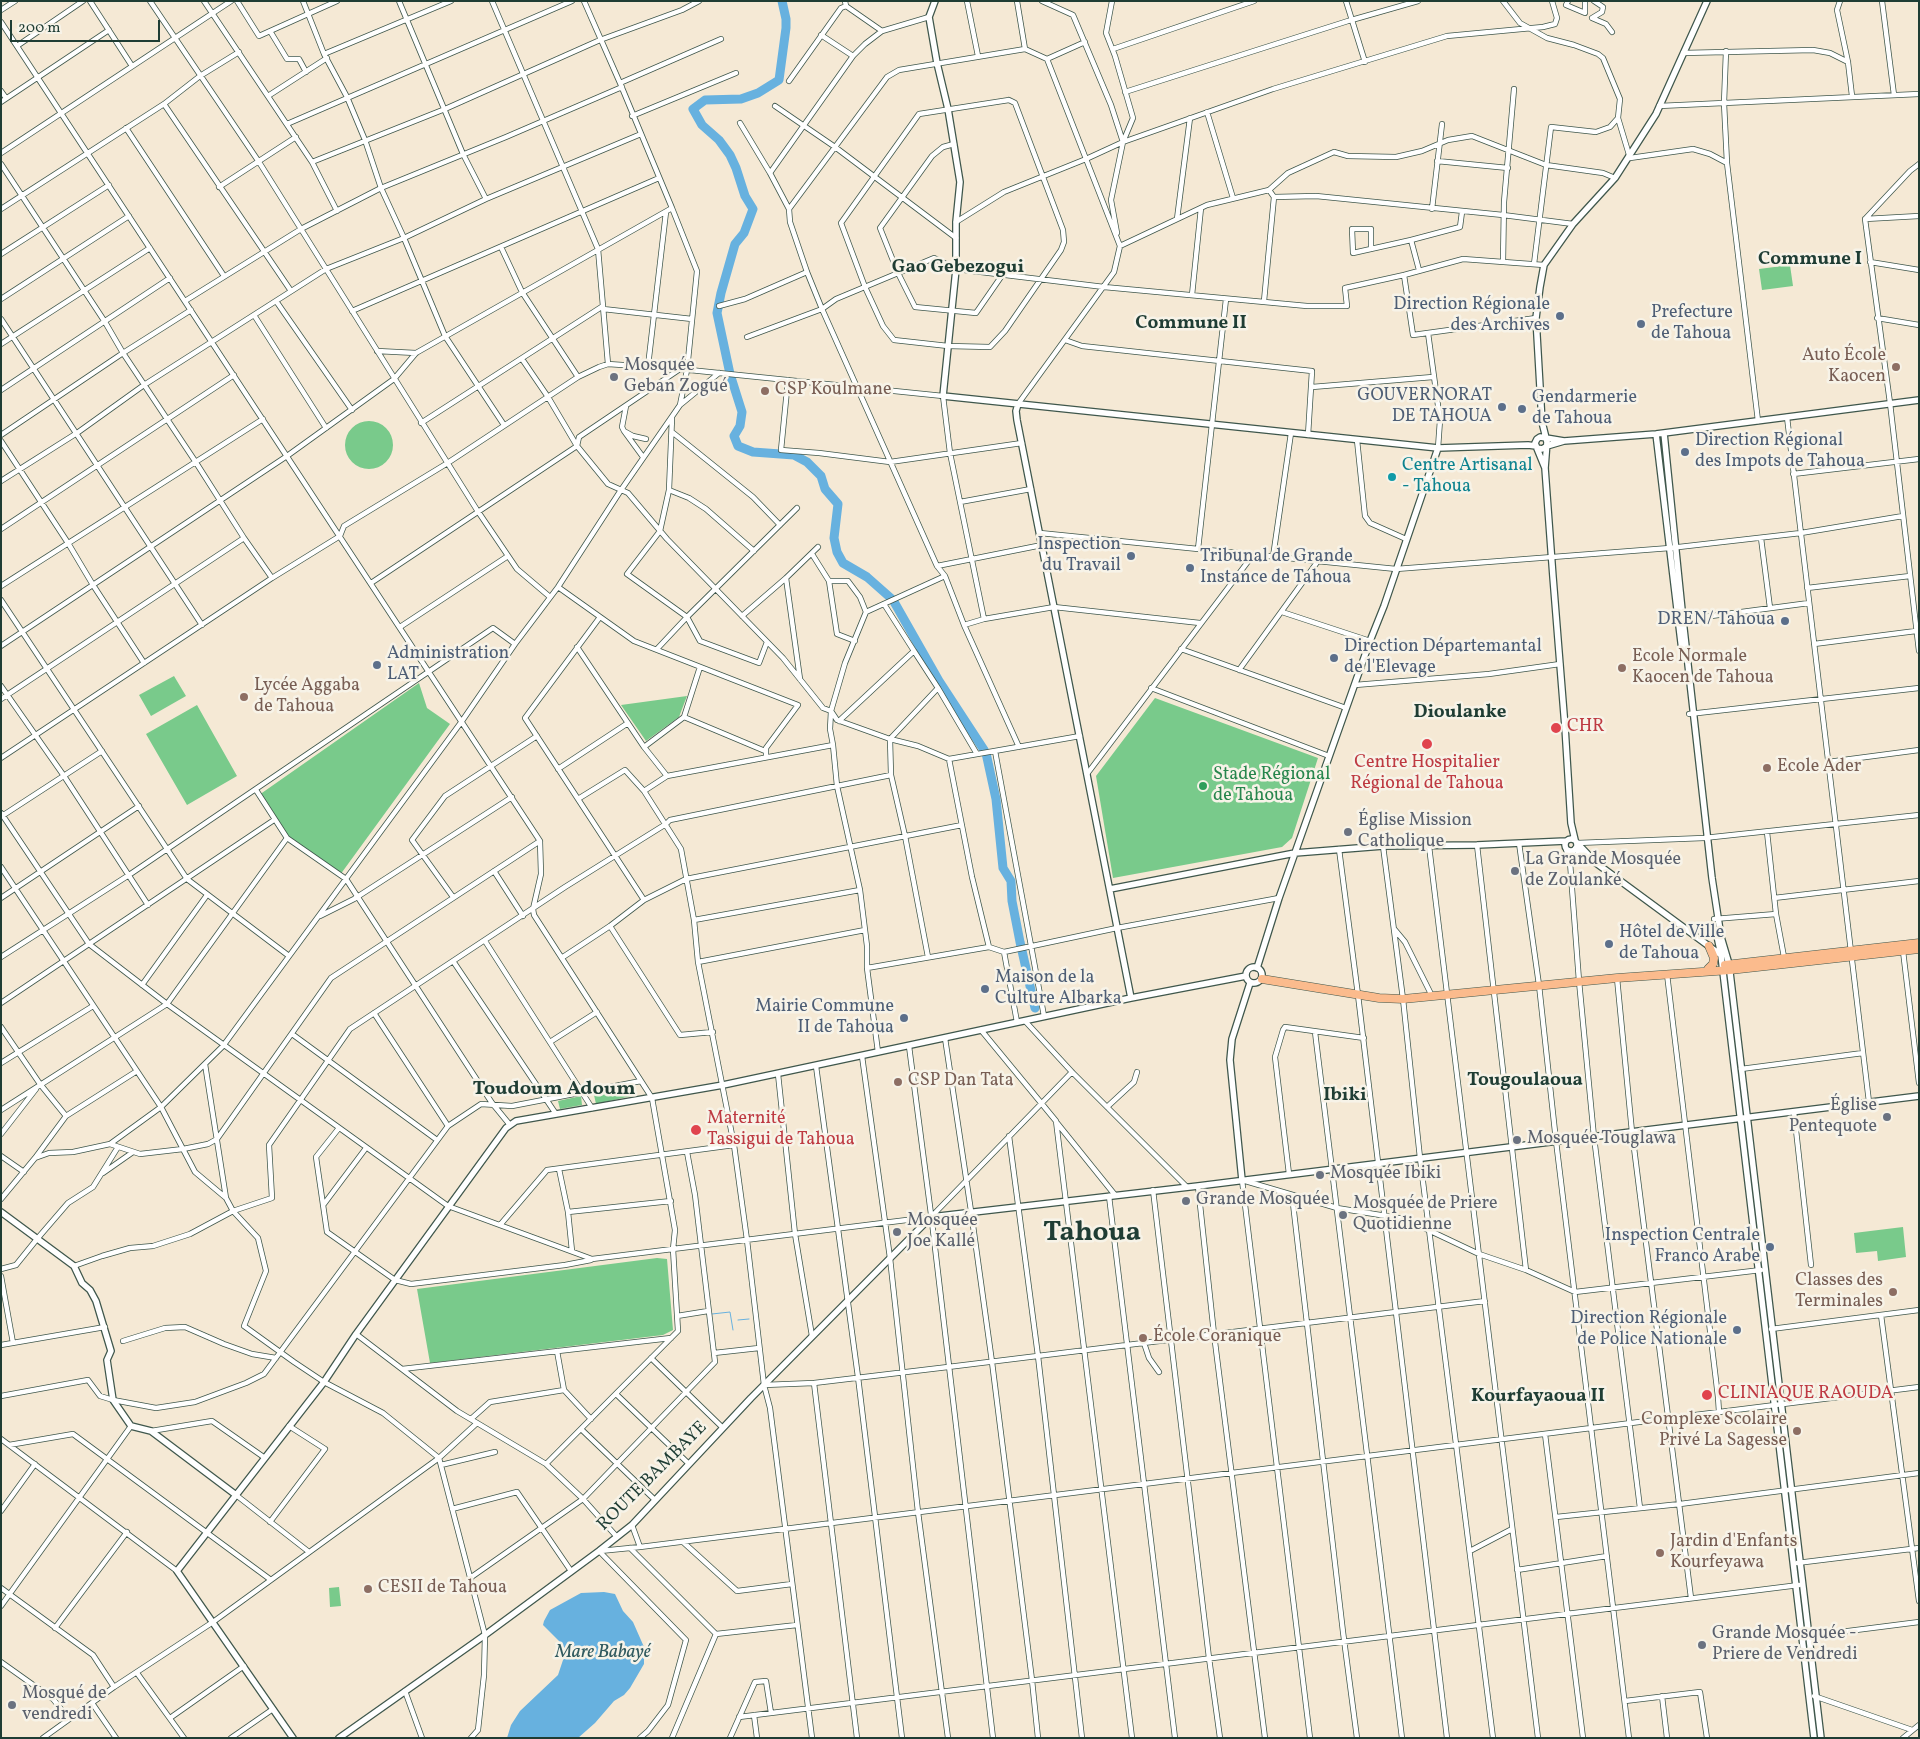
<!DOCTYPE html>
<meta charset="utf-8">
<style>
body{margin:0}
#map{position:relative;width:1920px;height:1739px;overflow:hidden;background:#f5e9d5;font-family:Vollkorn,serif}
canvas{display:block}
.frame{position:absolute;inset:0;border:2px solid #1f3d34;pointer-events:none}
.scale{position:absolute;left:10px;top:20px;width:150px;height:22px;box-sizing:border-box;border:2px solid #1f3d34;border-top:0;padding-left:6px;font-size:15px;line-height:18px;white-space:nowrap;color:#1f3d34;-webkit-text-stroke:4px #f7f3e8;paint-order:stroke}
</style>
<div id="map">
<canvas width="1920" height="1739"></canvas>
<div class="frame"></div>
<div class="scale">200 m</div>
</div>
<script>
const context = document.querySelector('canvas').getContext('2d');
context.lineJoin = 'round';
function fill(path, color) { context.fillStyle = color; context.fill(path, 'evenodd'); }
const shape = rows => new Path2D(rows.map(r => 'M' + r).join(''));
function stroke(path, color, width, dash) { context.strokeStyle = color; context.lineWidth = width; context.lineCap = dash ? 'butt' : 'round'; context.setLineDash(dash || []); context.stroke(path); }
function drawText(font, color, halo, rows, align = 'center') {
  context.font = font + ' Vollkorn,serif'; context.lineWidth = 5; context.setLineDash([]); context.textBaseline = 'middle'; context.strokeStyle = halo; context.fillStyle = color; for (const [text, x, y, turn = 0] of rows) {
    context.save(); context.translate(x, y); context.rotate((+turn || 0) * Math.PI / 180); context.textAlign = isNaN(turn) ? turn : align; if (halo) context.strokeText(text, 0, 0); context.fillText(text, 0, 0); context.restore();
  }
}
fill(shape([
 [1790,265,1793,286,1762,290,1759,269],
 '345 445a24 24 0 1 1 48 0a24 24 0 1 1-48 0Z',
 [174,676,186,696,151,716,139,695],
 [419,683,427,708,450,724,340,875,289,840,259,795],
 [687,696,679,717,646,741,621,705],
 [1155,698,1318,758,1292,838,1282,847,1113,878,1096,776],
 [197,705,237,776,187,805,146,734],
 [634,1087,636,1095,596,1104,594,1095],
 [581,1096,582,1105,560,1109,558,1101],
 [1903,1227,1906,1257,1878,1261,1877,1251,1856,1253,1854,1233],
 [657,1258,667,1259,673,1330,663,1335,430,1363,417,1289],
 [339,1587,341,1606,330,1607,329,1588]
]), '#79ca8b');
fill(shape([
 [604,1592,615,1594,623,1611,633,1622,644,1647,644,1664,630,1688,624,1695,614,1701,595,1723,578,1738,507,1738,511,1725,520,1711,558,1675,564,1657,560,1642,543,1625,544,1621,550,1610,581,1593]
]), '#67b1df');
stroke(shape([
 [712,1314,730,1312,733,1330],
 [738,1320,749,1319]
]), '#67b1df', 1);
stroke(shape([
 [782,1,786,19,786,28,779,80,758,93,741,99,705,100,693,109,702,125,719,140,730,155,736,168,745,196,753,209,744,233,735,244,721,293,717,313,730,374,742,412,740,426,734,436,738,446,753,452,794,455,807,462,821,476,825,489,838,504,834,538,837,552,843,563,867,577,893,600,939,681,986,753,996,799,1003,868,1011,881,1012,901,1020,942,1035,1008]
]), '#67b1df', 9);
const minor = shape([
 [90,1,132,66],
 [150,1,259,162,477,510,517,569,550,597],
 [204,1,312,162,337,211],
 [237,1,259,36,337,1],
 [303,1,324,54,347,97,365,140,381,188,404,238,445,336,504,425],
 [399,1,463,154,486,199],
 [492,1,598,249,608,364],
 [845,1,846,6,882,31],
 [967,1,978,56],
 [1017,1,1025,49],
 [1042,1,1073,15,1111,105,1123,142,1111,200,1117,233],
 [1112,1,1106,33,1115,56,1133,118,1123,142],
 [1346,1,1365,62],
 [1503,1,1520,23,1547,38,1574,45,1598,54,1603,58,1620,99,1618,118,1630,158,1693,149,1710,154,1727,163,1758,421],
 [1568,1,1566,5,1585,13,1585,1],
 [1594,1,1603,7,1602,12,1592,18,1606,24,1612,32],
 [1840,1,1837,10,1848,62,1852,96],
 [1882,1,1894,95],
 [1,10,15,1],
 [1,22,540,841,541,874,533,909,534,915,652,1098,675,1230,673,1249,678,1331,546,1464],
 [270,31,287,59,299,59,306,72],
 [821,35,853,56],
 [17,46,83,1],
 [1113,49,1254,1],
 [1726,51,1724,103,1727,163],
 [1683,53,1813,50,1830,53,1848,62],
 [324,54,451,1],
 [1047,59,1085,42],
 [789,81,841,8,846,6],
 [620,83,721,39],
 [1,91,6,98],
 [1125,92,1348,21,1418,1],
 [268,96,327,58],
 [1009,100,1015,103,1063,230,1064,242,1061,250,1005,331,990,347,948,346,894,340,883,326,865,287,841,223,919,114,1009,100],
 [1,102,109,30],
 [164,104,291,291],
 [775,106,835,147,956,238],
 [1659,106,1919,94],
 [1207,112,1233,198],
 [632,116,736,73],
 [740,123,770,173,789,209],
 [287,124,572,1],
 [126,128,224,276],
 [954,144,943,147,932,156,880,228,898,273,915,307,976,313,1003,274],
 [1,153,231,1],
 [1437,161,1508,168],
 [312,162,445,109,600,40,682,10,699,1],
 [1,164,105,322,123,353,195,461,244,538,272,578],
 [1919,164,1910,171,1865,219,1890,403,1919,651],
 [770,173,853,56,865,44,882,31,929,17],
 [219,187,296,137],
 [1274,197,1316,196,1503,215,1573,224],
 [1,209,164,104,200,76,239,52],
 [1432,209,1442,124],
 [1177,219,1190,118],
 [1865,219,1919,216],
 [956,222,1004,192,1086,159,1123,142,1273,89,1447,36,1543,27,1555,24,1557,18,1552,1],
 [1411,240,1419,270],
 [1119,243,1120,246,1207,205,1269,190,1288,173,1334,152,1348,156,1396,157,1422,151,1448,140,1472,136,1546,165,1603,173,1615,178],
 [501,247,522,292,578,377],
 [1371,248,1371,229,1352,229,1353,253,1411,240,1460,227,1462,212],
 [1,254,109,185],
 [1503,262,1504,202,1514,89],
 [1870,262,1919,270],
 [1534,264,1551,127,1596,132,1610,127,1618,118],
 [1404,275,1413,335,1536,318],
 [1192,295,1201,208],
 [1,299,129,216],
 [185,301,301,229,381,188,506,137,622,87],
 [276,301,352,410],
 [1264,301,1274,197,1269,190],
 [719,306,745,299,807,272],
 [603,309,692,319],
 [352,311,659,178],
 [254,315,326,428],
 [1877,318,1919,325],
 [1,319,202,625],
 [1428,333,1440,420,1438,448],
 [747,337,822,309,836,299,934,258,956,269,1104,287,1307,306,1347,306,1345,288,1404,275,1463,259,1544,265],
 [1065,340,1082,346,1312,371,1308,435],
 [1,344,150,248],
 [377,351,416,353],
 [522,359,548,397,577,446,608,484,628,493,667,539,783,658,823,708,831,711,837,720,890,739,918,746,949,759,972,877,989,947,1004,952,1117,928,1279,898],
 [648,366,666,212],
 [788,380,781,450,819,453,890,462,1022,443],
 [1312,387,1433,377],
 [1,390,170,278],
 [1018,404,1114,272,1120,246,1047,59,1025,49,899,70,887,77,789,209,790,222,807,272,822,309,937,566,945,576,964,625,1019,747],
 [680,405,719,373],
 [1787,417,1869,1102],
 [672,418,669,490,660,531,627,574,687,617,700,641,759,663,767,642],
 [421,423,603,306],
 [624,431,622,427,626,406],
 [672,432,753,497,780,525],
 [1,435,123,353,191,310],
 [1357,440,1365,516,1370,523,1406,539],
 [1,441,68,543,93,585,144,663],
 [643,457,624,431,633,436,646,439],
 [1793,474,1919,459],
 [1,481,77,433,144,385,326,269,404,238,486,199,641,134],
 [669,490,689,498,706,509,754,551],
 [960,502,1031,489],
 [1,529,234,375],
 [1040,533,1396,569,1670,548,1801,533,1903,516],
 [1761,538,1770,608],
 [1198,549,1226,299],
 [812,554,829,581,837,634,855,641],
 [1273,557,1291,433],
 [937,566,1042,545],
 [829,581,848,581,860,597,866,612],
 [371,583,577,446,579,437,680,369],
 [1,586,263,419],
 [558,587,634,641,798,705,766,748,766,757],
 [1807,588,1910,576],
 [1,600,187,879,289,956],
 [1282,612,1370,641],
 [742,616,786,578],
 [600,617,525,718,644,900],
 [1681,620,1809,603],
 [964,625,984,619,1054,607,1200,623],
 [400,627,508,556],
 [1814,644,1916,631],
 [1,646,287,456,394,379,416,353,672,208,620,83,584,1],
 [577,647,644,747,667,776],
 [657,649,687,617,797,508],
 [1181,649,1346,708],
 [914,651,938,688,977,754],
 [1239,670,1318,561],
 [800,679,786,578,818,547],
 [1355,685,1489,674,1560,664],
 [1,686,64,776,148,905],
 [1151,688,1329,756],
 [1,699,244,538],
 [1689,714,1919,688],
 [684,717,765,751],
 [839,721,914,651,884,604],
 [833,745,837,786,860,890,867,946,867,968,878,1052],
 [644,747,684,717,700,667],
 [995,751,1044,1016],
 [1,758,272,578,340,536,344,526,446,464,578,377,599,367,608,364,680,369,943,396,950,453,984,619],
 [949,759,1080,736],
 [1828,762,1919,750],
 [558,769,628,723],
 [1087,774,1253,555],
 [256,790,287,838,346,879,492,1103,510,1125],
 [578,799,625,770,644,791],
 [1,813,89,944,167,1004,448,1206,592,1259,931,1217,1072,1072],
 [2,816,102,751],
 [1519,843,1539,985,1556,1141,1629,1738],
 [1577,843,1704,838,1919,815],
 [1477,845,1526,1270],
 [1383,846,1403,999,1420,1158,1493,1738],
 [1429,846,1538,1738],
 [1339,849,1358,995,1447,1738],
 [1566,849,1570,862,1579,981,1594,1137,1640,1508],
 [1,867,161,1107,195,1172,226,1198,233,1211,258,1238,266,1271,244,1326,294,1362,324,1382,383,1413,439,1458,485,1635,484,1675,478,1730,471,1738],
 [494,871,523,916],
 [453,897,412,840,445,796,537,736],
 [1,898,139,806],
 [1774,898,1919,881],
 [1776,914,1784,957],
 [320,916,354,899,512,797],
 [1714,919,1776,914,1767,832],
 [694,920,860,890],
 [610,926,680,1035,713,1032],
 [1395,930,1405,942,1432,996],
 [485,941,592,1108],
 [1903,951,1919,1083],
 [1004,952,1017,1022],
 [1,957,129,875,493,628,515,644],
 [563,957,610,926,644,900,686,879,962,825],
 [928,957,905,836,891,775,890,739,938,688],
 [453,961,556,1114],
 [698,962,865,930],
 [867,968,989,947],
 [1667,974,1718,1397,1719,1412],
 [1617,978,1632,1132,1691,1598],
 [142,985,207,895],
 [1,1003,274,820],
 [374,1013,448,1126],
 [1025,1021,1072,1072,1187,1187],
 [1,1027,40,1084,66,1116,35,1158,1,1199],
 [981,1030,1056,1121,1132,1738],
 [1315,1032,1402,1738],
 [292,1034,437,1140],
 [945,1038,971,1211,992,1362,1032,1680,1038,1738],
 [550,1042,597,1012],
 [909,1046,932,1222,993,1738],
 [862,1056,890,1258,918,1512,948,1738],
 [1,1063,93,1006],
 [205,1064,226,1198],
 [816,1066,858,1377,902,1738],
 [1741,1069,1863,1053],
 [778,1074,795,1234,812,1336],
 [1107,1107,1134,1082,1137,1072],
 [1,1110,167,1004,287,838],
 [1794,1112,1811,1265],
 [66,1116,137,1071],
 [1057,1123,1115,1195],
 [339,1128,316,1157,327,1232,395,1280,411,1284,565,1265,591,1260],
 [1,1134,36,1089],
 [1009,1136,1038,1356,1082,1738],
 [110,1144,140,1154,183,1149,208,1144,217,1139,331,978,540,841],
 [1,1156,24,1172],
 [35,1158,49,1153,73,1152,110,1144,161,1107,223,1046,462,721,515,644,558,587,621,490,680,405,687,370,697,271,672,208],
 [559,1169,568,1212,572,1251],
 [103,1173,133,1152],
 [1289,1174,1275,1057,1283,1030,1285,1027,1364,1038],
 [1198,1186,1214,1334,1265,1738],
 [1153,1190,1209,1658,1220,1738],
 [1292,1195,1343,1632,1357,1738],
 [1109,1196,1175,1738],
 [324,1204,366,1148],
 [568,1212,671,1201],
 [500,1225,547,1170,734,1145],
 [74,1266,102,1256,130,1248,153,1246,190,1234,233,1211,272,1198,269,1145,350,1029,565,887,666,824,670,820,891,775],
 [1,1269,16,1265,37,1239,68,1203,93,1187,118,1147],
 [1,1276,13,1343],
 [1881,1315,1919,1601],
 [677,1316,708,1311],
 [1771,1329,1919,1310],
 [356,1334,457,1411,546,1464,583,1499,617,1537],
 [123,1341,165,1328,185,1327,224,1344,252,1354,276,1358],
 [1144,1343,1149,1358,1159,1372],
 [1,1345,105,1327],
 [557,1351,564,1390,591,1419],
 [714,1353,759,1348],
 [651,1358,723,1428],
 [402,1369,671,1338],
 [814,1383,857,1738],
 [764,1385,747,1240,734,1145,698,962,694,920,681,849,644,791,667,776,833,745,830,729,831,711,845,663,866,612,945,576],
 [616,1394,689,1464],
 [1,1396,88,1380,100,1396,113,1400,156,1408,195,1402,246,1383,264,1374,448,1126,481,1104,512,1106,641,1081],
 [471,1419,490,1402,564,1390],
 [581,1429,655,1500],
 [151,1431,212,1421,265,1458],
 [1545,1434,1583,1738],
 [1,1439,177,1571],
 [9,1445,73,1434,271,1580],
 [441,1465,495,1452],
 [236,1495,309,1552],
 [452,1509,517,1492,571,1571],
 [1,1511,35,1464],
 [1556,1517,1680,1504,1919,1473],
 [270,1522,325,1449,289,1426],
 [632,1525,640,1547],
 [683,1542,737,1591,792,1584],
 [630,1548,716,1634,672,1738],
 [599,1551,686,1640,668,1705,648,1731,640,1738],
 [600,1551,640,1547,1919,1387],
 [1470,1551,1512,1529],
 [1797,1563,1919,1548],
 [1517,1570,1607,1556],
 [470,1578,583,1499,715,1362,695,1195,687,1152],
 [1,1588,93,1655,114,1687],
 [1,1606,131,1426],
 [55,1628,127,1532],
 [716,1634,797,1625],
 [1801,1637,1919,1622],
 [1,1662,53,1699,69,1719],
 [137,1673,184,1738],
 [405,1691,422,1738],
 [1662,1696,1667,1738],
 [1814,1696,1912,1730],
 [1625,1701,1700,1692,1707,1738],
 [92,1703,116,1738],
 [754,1715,757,1738],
 [739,1717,1799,1585],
 [170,1718,244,1666],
 [43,1738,114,1687,213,1622,439,1458,477,1423],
 [231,1738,273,1709],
 [730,1738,755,1682,766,1681,771,1713],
 [812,1738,770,1408,764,1385,814,1383,948,1367,1485,1301],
 [1310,1738,1242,1180,1337,1208,1405,1219,1479,1254,1526,1270,1575,1292,1761,1270],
 [1903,1738,1919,1725]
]);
const tertiary = shape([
 [935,1,929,17,937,63,948,109,960,182,956,222,956,269,943,396,1438,448,1528,445,1536,446,1545,468],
 [1018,404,1016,411,1017,420,1131,998],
 [1664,433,1683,620,1712,878,1721,937,1729,964,1821,1738],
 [1656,434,1683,659],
 [1564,441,1547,446,1542,449,1537,448,1535,443,1537,439,1540,437,1564,441,1656,434,1919,400],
 '1565 845a6 6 0 1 1 12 0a6 6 0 1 1-12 0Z',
 [1575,840,1571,823,1565,727,1553,577,1545,468,1547,442,1542,422,1536,318,1540,287,1544,265,1573,224,1615,178,1656,114,1707,1],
 [1577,843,1596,863,1721,955],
 [1575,849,1592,861],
 [1570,862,1574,856,1581,855],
 [1110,889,1295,853,1383,846,1477,845,1566,841],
 [1717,936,1721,955,1814,1738],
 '1246 975a8 8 0 1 1 16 0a8 8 0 1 1-16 0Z',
 [1257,968,1279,898,1370,641,1384,606,1438,448],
 [1242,1180,1230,1060,1232,1039,1250,983],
 [1,1212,74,1266,82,1283,90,1290,96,1301,111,1351,107,1360,113,1400,131,1426,151,1431,236,1495],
 [293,1738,177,1571,324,1382,356,1334,506,1128,516,1121,723,1085,1131,998,1246,976],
 [339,1738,485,1635,599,1551,632,1525,751,1398,931,1217,1198,1186,1919,1096]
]);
const primary = shape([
 [1725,965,1919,943],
 [1708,969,1713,964,1714,958,1709,946],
 [1262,979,1379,998,1403,999,1617,978,1730,970,1919,949]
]);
stroke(minor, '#3f574c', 6);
stroke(tertiary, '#3f574c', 8);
stroke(primary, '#3f574c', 9);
stroke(minor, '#fff', 4.5);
stroke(tertiary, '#fff', 5.5);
stroke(primary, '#fbbb8d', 8);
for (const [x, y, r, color] of [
 [1560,316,5,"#5c6f8a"],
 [1641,324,5,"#5c6f8a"],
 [1896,367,5,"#8d6e63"],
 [614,377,5,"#6b7280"],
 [765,391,5,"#8d6e63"],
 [1502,407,5,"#5c6f8a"],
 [1522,409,5,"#5c6f8a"],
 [1685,452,5,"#5c6f8a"],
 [1392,477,5,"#0f9aa8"],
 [1131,556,5,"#5c6f8a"],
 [1190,568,5,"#5c6f8a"],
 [1785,621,5,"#5c6f8a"],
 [1334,658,5,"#5c6f8a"],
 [377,665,5,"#5c6f8a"],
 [1622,668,5,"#8d6e63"],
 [244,697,5,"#8d6e63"],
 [1556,728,6,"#e0444e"],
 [1427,744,6,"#e0444e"],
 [1767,768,5,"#8d6e63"],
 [1203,786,5,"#2e9e5b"],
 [1348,832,5,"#6b7280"],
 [1515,871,5,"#6b7280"],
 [1609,944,5,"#5c6f8a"],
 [985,989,5,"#5c6f8a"],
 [904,1018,5,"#5c6f8a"],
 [898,1082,5,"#8d6e63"],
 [1887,1117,5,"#6b7280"],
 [696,1130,6,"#e0444e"],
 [1517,1140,5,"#6b7280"],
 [1320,1175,5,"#6b7280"],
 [1186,1201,5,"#6b7280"],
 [1343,1215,5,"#6b7280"],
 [897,1232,5,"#6b7280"],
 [1770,1247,5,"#5c6f8a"],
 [1893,1292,5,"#8d6e63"],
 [1737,1330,5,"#5c6f8a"],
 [1143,1338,5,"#8d6e63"],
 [1707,1395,6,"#e0444e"],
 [1797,1431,5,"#8d6e63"],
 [1660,1553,5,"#8d6e63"],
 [368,1589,5,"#8d6e63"],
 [1702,1645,5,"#6b7280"],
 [12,1705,5,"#6b7280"]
]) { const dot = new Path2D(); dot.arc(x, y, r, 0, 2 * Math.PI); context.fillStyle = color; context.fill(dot); stroke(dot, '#f7f3e8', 2); }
drawText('18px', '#4e5e75', '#f7f3e8', [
 ["Direction Régionale",1550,306,"right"],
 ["des Archives",1550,327,"right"],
 ["Prefecture",1651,314],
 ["de Tahoua",1651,335],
 ["GOUVERNORAT",1492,397,"right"],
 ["DE TAHOUA",1492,418,"right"],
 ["Gendarmerie",1532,399],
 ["de Tahoua",1532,420],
 ["Direction Régional",1695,442],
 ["des Impots de Tahoua",1695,463],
 ["Inspection",1121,546,"right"],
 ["du Travail",1121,567,"right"],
 ["Tribunal de Grande",1200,558],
 ["Instance de Tahoua",1200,579],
 ["DREN/ Tahoua",1775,621,"right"],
 ["Direction Départemantal",1344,648],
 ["de l'Elevage",1344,669],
 ["Administration",387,655],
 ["LAT",387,676],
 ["Hôtel de Ville",1619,934],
 ["de Tahoua",1619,955],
 ["Maison de la",995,979],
 ["Culture Albarka",995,1000],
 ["Mairie Commune",894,1008,"right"],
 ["II de Tahoua",894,1029,"right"],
 ["Inspection Centrale",1760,1237,"right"],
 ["Franco Arabe",1760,1258,"right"],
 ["Direction Régionale",1727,1320,"right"],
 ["de Police Nationale",1727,1341,"right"]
], 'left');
drawText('18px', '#785e54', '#f7f3e8', [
 ["Auto École",1886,357,"right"],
 ["Kaocen",1886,378,"right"],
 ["CSP Koulmane",775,391],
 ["Ecole Normale",1632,658],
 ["Kaocen de Tahoua",1632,679],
 ["Lycée Aggaba",254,687],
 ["de Tahoua",254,708],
 ["Ecole Ader",1777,768],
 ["CSP Dan Tata",908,1082],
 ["Classes des",1883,1282,"right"],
 ["Terminales",1883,1303,"right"],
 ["École Coranique",1153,1338],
 ["Complexe Scolaire",1787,1421,"right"],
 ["Privé La Sagesse",1787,1442,"right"],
 ["Jardin d'Enfants",1670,1543],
 ["Kourfeyawa",1670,1564],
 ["CESII de Tahoua",378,1589]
], 'left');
drawText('18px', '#5b616d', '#f7f3e8', [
 ["Mosquée",624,367],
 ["Geban Zogué",624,388],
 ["Église Mission",1358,822],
 ["Catholique",1358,843],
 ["La Grande Mosquée",1525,861],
 ["de Zoulanké",1525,882],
 ["Église",1877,1107,"right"],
 ["Pentequote",1877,1128,"right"],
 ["Mosquée Touglawa",1527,1140],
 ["Mosquée Ibiki",1330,1175],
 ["Grande Mosquée",1196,1201],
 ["Mosquée de Priere",1353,1205],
 ["Quotidienne",1353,1226],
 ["Mosquée",907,1222],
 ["Joe Kallé",907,1243],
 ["Grande Mosquée -",1712,1635],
 ["Priere de Vendredi",1712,1656],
 ["Mosqué de",22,1695],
 ["vendredi",22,1716]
], 'left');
drawText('18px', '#0d838f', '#f7f3e8', [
 ["Centre Artisanal",1402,467],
 ["- Tahoua",1402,488]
], 'left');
drawText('18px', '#be3a42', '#f7f3e8', [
 ["CHR",1567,728],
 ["Centre Hospitalier",1427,764,"center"],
 ["Régional de Tahoua",1427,785,"center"],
 ["Maternité",707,1120],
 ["Tassigui de Tahoua",707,1141],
 ["CLINIAQUE RAOUDA",1718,1395]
], 'left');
drawText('18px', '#27864d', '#f7f3e8', [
 ["Stade Régional",1213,776],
 ["de Tahoua",1213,797]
], 'left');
drawText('18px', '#1f3d34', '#f7f3e8', [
 ["ROUTE BAMBAYE",653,1477,-45]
]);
drawText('bold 19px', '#1f3d34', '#f7f3e8', [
 ["Commune I",1810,261],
 ["Gao Gebezogui",958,269],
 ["Commune II",1191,325],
 ["Dioulanke",1460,714],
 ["Tougoulaoua",1525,1082],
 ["Ibiki",1345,1097],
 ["Kourfayaoua II",1538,1398]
]);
drawText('italic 19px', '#315a5f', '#f7f3e8', [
 ["Mare Babayé",603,1654]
]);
drawText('bold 20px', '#1f3d34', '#f7f3e8', [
 ["Toudoum Adoum",554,1090]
]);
drawText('bold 28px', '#1f3d34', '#f7f3e8', [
 ["Tahoua",1092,1235]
]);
</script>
